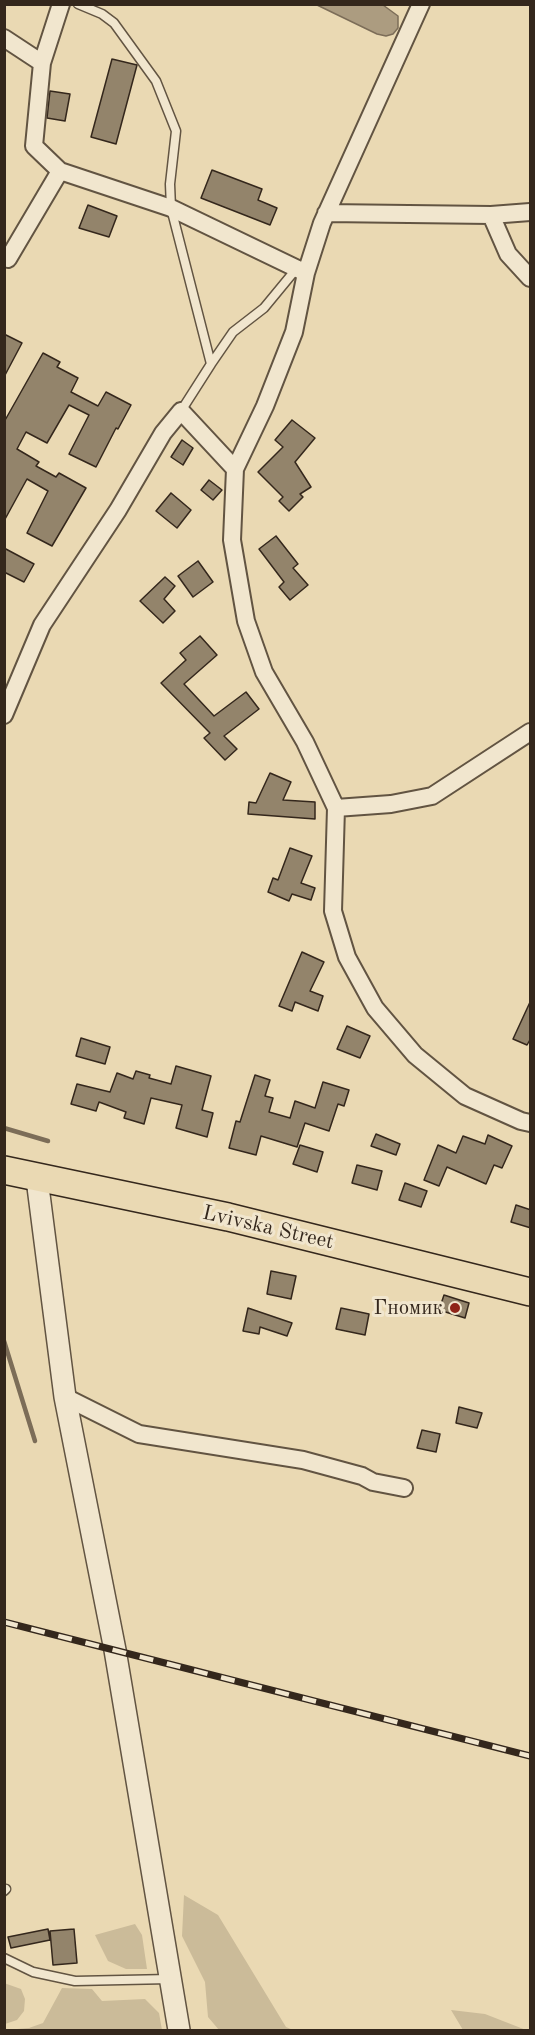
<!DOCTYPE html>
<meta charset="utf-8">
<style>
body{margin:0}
#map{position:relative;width:535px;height:2035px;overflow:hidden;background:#ead9b3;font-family:"Old Standard TT",serif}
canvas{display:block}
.frame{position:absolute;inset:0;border:6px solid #34271c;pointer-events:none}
</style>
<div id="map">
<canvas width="535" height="2035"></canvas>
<div class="frame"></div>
</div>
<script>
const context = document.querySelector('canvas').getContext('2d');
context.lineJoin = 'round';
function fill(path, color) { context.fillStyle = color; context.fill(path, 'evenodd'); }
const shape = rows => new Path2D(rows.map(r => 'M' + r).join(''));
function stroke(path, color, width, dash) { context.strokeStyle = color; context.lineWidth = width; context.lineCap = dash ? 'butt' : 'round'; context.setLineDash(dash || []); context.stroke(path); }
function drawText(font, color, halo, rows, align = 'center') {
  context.font = font + ' "Old Standard TT",serif'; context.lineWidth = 6; context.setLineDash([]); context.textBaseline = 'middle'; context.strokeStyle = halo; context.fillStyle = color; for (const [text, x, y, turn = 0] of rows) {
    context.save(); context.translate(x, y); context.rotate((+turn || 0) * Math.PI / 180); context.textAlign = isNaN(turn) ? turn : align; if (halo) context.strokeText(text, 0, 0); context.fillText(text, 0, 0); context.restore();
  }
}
fill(shape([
 [184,1895,218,1915,286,2027,293,2030,219,2030,208,2017,205,1982,182,1936],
 [135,1924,142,1935,147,1969,126,1969,108,1961,95,1935],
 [4,1983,21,1989,25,1999,24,2011,17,2020,5,2024],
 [62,1988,92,1989,102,2001,145,1999,159,2013,162,2030,5,2030,29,2028,43,2023],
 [451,2010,485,2014,526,2030,463,2030]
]), '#cbbb99');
const water = shape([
 [317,5,383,5,398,16,398,28,393,34,386,36,377,34,317,5]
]);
fill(water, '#ac9c80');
stroke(water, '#7c6d58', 1.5);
stroke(shape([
 [4,1128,48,1141],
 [4,1341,35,1441]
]), '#7c6d58', 4.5);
const building = shape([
 [112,59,137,65,116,144,91,137,112,59],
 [50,91,70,94,65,121,47,118,50,91],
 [212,170,262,189,258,200,277,208,270,225,201,198,212,170],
 [88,205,117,216,109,237,79,228,88,205],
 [4,334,22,343,4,377,4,334],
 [43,353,60,362,57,367,78,378,71,392,98,406,106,392,131,405,118,429,116,428,96,467,69,454,89,415,69,405,47,443,26,432,17,449,39,462,36,466,56,477,59,473,86,488,52,546,27,533,48,491,27,479,4,521,4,422,43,353],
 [292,420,315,438,295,462,311,487,300,494,303,497,289,511,279,501,283,497,258,472,283,447,275,440,292,420],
 [182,440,193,448,183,465,171,457,182,440],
 [209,480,222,490,213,500,201,490,209,480],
 [171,493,191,510,177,528,156,511,171,493],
 [276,536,298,564,293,568,308,585,290,600,279,587,284,582,259,549,276,536],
 [4,548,34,564,24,582,4,572,4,548],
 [198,561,213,582,193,597,178,576,198,561],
 [165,577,175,586,164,599,175,611,163,623,140,601,165,577],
 [200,636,217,655,184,684,214,716,246,692,259,709,224,736,237,749,225,760,204,738,210,733,161,683,186,660,180,653,200,636],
 [270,773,291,782,283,800,315,802,315,819,248,814,249,802,256,803,270,773],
 [290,848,312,856,301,883,315,888,311,900,292,894,289,901,268,892,273,878,278,880,290,848],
 [302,952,324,962,310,991,323,996,318,1011,295,1002,292,1011,279,1006,302,952],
 [531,1000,531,1038,527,1045,513,1039,531,1000],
 [347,1026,370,1036,360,1058,337,1049,347,1026],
 [81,1038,110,1047,105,1064,76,1056,81,1038],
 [176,1066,211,1076,202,1110,213,1113,207,1137,176,1128,182,1105,151,1098,144,1124,124,1118,126,1112,99,1102,96,1111,71,1104,77,1084,110,1092,117,1073,133,1079,136,1071,150,1075,149,1078,171,1084,176,1066],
 [255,1075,270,1080,265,1096,273,1098,269,1112,290,1118,295,1101,315,1108,323,1082,349,1090,344,1106,338,1104,329,1131,305,1123,297,1147,261,1136,256,1155,229,1148,236,1121,240,1122,255,1075],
 [376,1134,400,1144,396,1155,371,1146,376,1134],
 [488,1135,512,1146,502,1168,494,1165,486,1184,447,1167,439,1186,424,1180,438,1145,456,1153,463,1136,485,1144,488,1135],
 [300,1145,323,1152,317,1172,293,1164,300,1145],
 [357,1165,382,1171,377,1190,352,1183,357,1165],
 [405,1183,427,1191,421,1207,399,1200,405,1183],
 [516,1205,531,1210,531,1228,511,1222,516,1205],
 [271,1271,296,1276,291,1299,267,1294,271,1271],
 [444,1295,469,1303,465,1318,439,1310,444,1295],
 [248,1308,292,1323,287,1336,260,1327,259,1334,243,1331,248,1308],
 [341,1308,369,1314,365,1335,336,1329,341,1308],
 [459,1407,482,1413,477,1428,456,1423,459,1407],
 [422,1430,440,1434,436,1452,417,1448,422,1430],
 [48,1929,50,1940,11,1948,8,1937,48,1929],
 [74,1929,77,1963,53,1965,50,1931,74,1929]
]);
fill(building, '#93846b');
stroke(building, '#34271c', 1.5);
const service = shape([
 [78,4,102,14,114,23,156,81,176,131,170,184,171,208,211,364,181,411],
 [211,364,233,332,264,308,297,268],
 [4,1891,6,1889],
 [4,1958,33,1972,75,1981,170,1979]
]);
const minor = shape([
 [421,4,322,223,306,273,294,332,265,406,235,469,232,540,246,621,264,672,305,742,336,808,333,911,347,957,375,1008,415,1055,465,1096,521,1121,530,1123],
 [4,38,42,63,34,146,60,171,8,259],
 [42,63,61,4],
 [60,171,171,208,306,273],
 [530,212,491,215,508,254,530,278],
 [326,213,491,215],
 [4,715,42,625,118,510,163,433,181,411,235,469],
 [336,808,391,804,432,796,530,732],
 [65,1397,139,1434,303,1460,362,1476,373,1482,404,1488]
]);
const tertiary = shape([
 [37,1179,65,1397,115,1650,179,2030]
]);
const primary = shape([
 [4,1170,228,1217,530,1292]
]);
stroke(service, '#625442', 11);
stroke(minor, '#625442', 20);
stroke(tertiary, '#625442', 24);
stroke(primary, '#34271c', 30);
stroke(service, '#f1e6ce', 8);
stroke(minor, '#f1e6ce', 16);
stroke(tertiary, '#f1e6ce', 21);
stroke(primary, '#ead9b3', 27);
const rail = shape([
 [4,1622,530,1756]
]);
stroke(rail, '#34271c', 7);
stroke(rail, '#f1e6ce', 4.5, [14]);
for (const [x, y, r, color] of [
 [455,1308,6,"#8f2418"]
]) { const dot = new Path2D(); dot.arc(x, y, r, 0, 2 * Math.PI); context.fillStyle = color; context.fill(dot); stroke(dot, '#f1e6ce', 2); }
drawText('21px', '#34271c', '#f1e6ce', [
 ["Lvivska Street",268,1228,13]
]);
drawText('21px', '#34271c', '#f1e6ce', [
 ["Гномик",443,1308]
], 'right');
</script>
